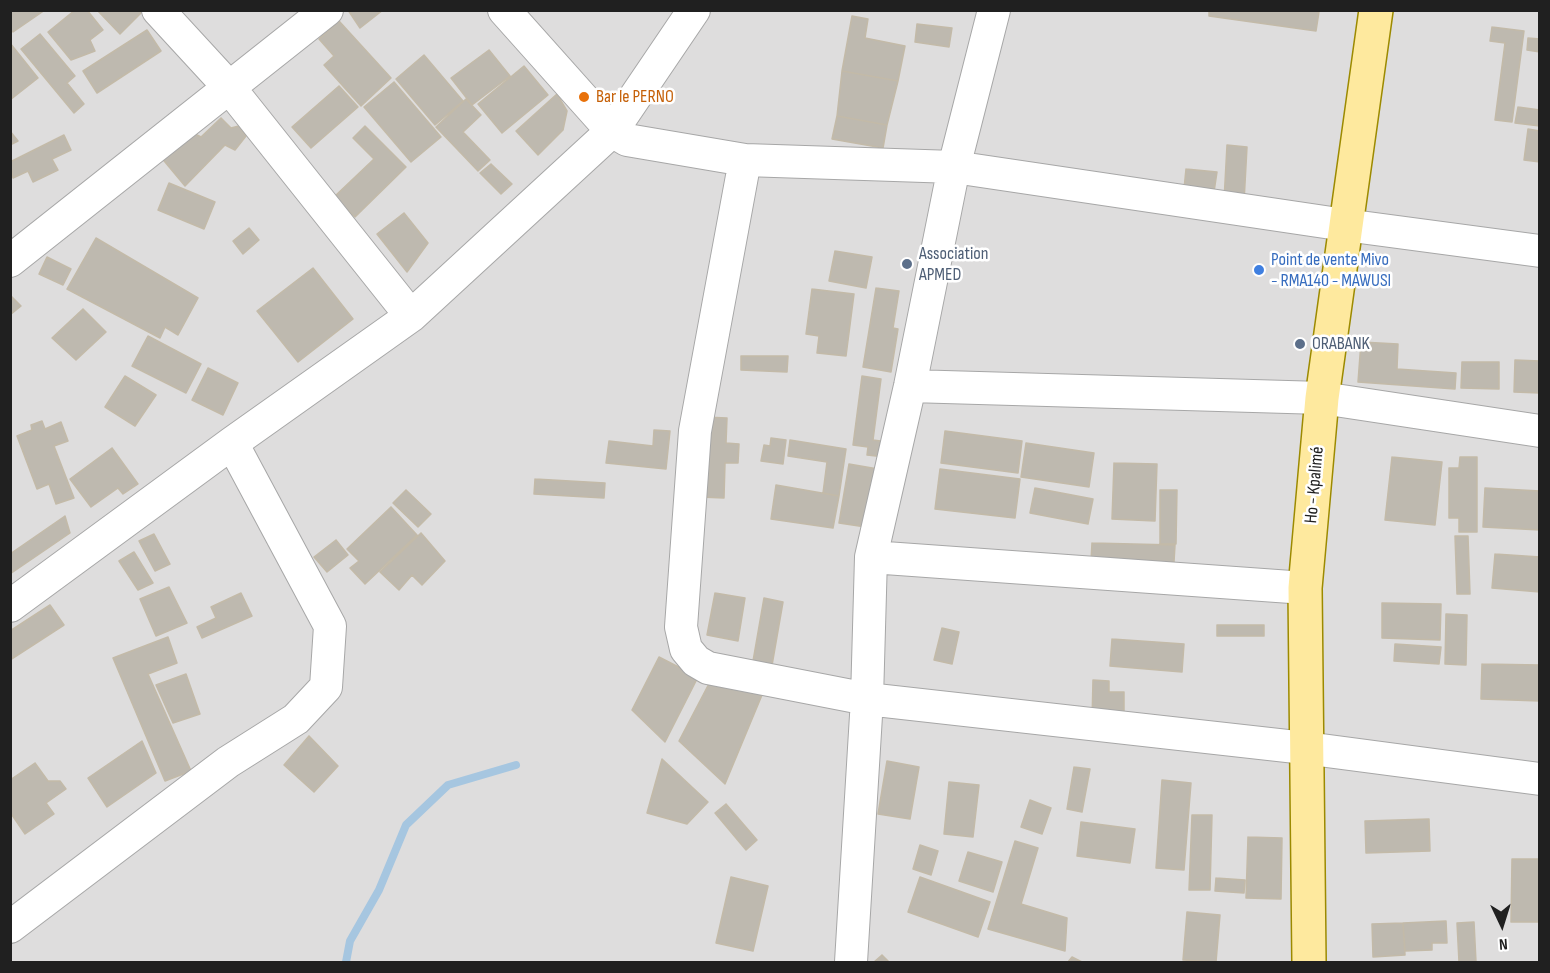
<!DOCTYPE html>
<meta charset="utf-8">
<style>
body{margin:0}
#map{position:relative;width:1550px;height:973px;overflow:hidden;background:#f1f0e6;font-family:"Sofia Sans Condensed",sans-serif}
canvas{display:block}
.frame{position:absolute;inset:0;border:12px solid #202020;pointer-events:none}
.north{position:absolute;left:1472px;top:895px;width:60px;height:60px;-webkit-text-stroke:4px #fff;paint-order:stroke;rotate:176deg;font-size:16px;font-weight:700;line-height:24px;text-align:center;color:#202020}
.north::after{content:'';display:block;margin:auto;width:21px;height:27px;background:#202020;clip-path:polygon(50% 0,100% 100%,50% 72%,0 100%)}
</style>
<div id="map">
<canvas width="1550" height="973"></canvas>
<div class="frame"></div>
<div class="north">N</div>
</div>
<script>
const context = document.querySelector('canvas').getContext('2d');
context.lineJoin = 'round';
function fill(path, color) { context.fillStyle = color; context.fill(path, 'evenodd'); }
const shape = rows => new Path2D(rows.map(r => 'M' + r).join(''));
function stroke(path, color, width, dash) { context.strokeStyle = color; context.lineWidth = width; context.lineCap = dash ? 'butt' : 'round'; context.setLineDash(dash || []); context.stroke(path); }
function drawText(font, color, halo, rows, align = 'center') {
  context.font = font + ' "Sofia Sans Condensed",sans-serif'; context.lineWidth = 5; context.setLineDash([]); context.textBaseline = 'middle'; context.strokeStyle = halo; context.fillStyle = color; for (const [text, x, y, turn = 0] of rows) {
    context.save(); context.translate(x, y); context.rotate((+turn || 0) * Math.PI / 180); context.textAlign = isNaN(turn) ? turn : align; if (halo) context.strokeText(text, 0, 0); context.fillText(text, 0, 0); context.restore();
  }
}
fill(shape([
 [10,11,1539,11,1539,962,11,962]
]), '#dedddd');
stroke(shape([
 [346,962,350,941,379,890,406,825,448,785,516,765]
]), '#a6c6e0', 8);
const building = shape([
 [14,10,45,10,13,32,10,30,10,13,14,10],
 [75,10,87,10,103,30,90,40,95,51,71,60,48,32,75,10],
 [97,10,138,10,141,13,120,34,97,10],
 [348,10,383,10,360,28,348,10],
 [1209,10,1311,10,1319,12,1316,31,1209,16,1209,10],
 [852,16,868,19,865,38,905,46,898,81,842,71,852,16],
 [339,21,391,78,361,106,324,65,334,56,319,39,339,21],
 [917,24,952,28,949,47,915,42,917,24],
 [1492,27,1524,31,1512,122,1495,120,1505,43,1490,41,1492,27],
 [147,30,161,51,97,93,83,71,147,30],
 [40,34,75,76,67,83,84,104,74,113,21,49,40,34],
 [1528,38,1540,39,1540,52,1527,50,1528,38],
 [10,43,38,78,10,100,10,43],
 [489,50,510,76,472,105,451,78,489,50],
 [424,55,463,101,435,125,396,79,424,55],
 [524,66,548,95,502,133,478,104,524,66],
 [842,71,898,81,887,125,837,116,842,71],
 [394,82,441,137,411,162,364,107,394,82],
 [339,86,358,107,311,148,292,127,339,86],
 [557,94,567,111,563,130,538,155,516,131,557,94],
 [466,99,481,115,463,132,490,160,478,171,436,127,466,99],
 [1518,107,1540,110,1540,126,1515,123,1518,107],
 [837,116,887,125,883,148,832,139,837,116],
 [221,118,231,128,239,126,246,136,235,150,225,145,185,186,160,156,191,132,201,137,221,118],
 [365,126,406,167,355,217,334,197,374,159,353,138,365,126],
 [1528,129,1540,131,1540,162,1524,160,1528,129],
 [10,131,18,141,10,145,10,131],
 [64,135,71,150,52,159,58,170,33,182,28,171,13,178,10,162,64,135],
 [1227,145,1247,147,1244,202,1224,201,1227,145],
 [491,164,512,184,501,194,480,173,491,164],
 [1186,169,1217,172,1214,192,1184,189,1186,169],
 [169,183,215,202,204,229,158,210,169,183],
 [404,213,428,243,407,272,377,234,404,213],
 [249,228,259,240,243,254,233,241,249,228],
 [96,238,198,298,178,335,165,327,160,338,67,289,96,238],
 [835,251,872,257,866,288,829,281,835,251],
 [47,257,71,269,63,285,39,274,47,257],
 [313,268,353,319,298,362,257,311,313,268],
 [876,288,899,291,893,328,898,329,891,372,863,367,876,288],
 [812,289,854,294,846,356,817,353,819,336,806,334,812,289],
 [10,295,21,306,10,315,10,295],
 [83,309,106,332,76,360,52,338,83,309],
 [148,336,201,364,186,393,132,366,148,336],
 [1361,342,1398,344,1397,369,1456,373,1455,389,1358,382,1361,342],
 [741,356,788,356,787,372,741,370,741,356],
 [1515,360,1540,361,1540,393,1514,392,1515,360],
 [1462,362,1499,362,1499,389,1461,388,1462,362],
 [208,368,238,383,223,415,192,400,208,368],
 [125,376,156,395,135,426,105,407,125,376],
 [862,376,881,379,873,440,888,442,885,457,867,455,868,447,853,445,862,376],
 [704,417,727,418,726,443,739,444,738,463,725,463,724,498,700,497,704,417],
 [42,421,45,429,61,422,68,441,54,446,74,498,56,504,49,484,37,489,17,436,32,430,31,425,42,421],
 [654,430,670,431,666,469,606,463,609,441,653,446,654,430],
 [945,431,1022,441,1018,473,941,463,945,431],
 [771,438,786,440,783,464,761,461,764,445,770,446,771,438],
 [790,440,846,449,839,496,823,493,827,462,788,456,790,440],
 [1026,443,1094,453,1089,487,1021,477,1026,443],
 [112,448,138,484,123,494,118,488,91,507,70,479,112,448],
 [1392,457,1442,462,1435,525,1385,520,1392,457],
 [1460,457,1477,457,1477,532,1459,532,1459,518,1449,518,1449,468,1459,468,1460,457],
 [1114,463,1157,464,1155,521,1112,519,1114,463],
 [849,464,878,469,879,529,839,523,849,464],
 [940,469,1020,479,1015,518,935,509,940,469],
 [535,479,605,483,604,498,534,494,535,479],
 [776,485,839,496,833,528,771,519,776,485],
 [1035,488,1093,499,1088,524,1030,513,1035,488],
 [1485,488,1540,491,1540,530,1483,527,1485,488],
 [406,490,431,514,418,527,393,503,406,490],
 [1160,490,1177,490,1176,544,1160,544,1160,490],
 [391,507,417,535,365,584,350,568,359,561,347,549,391,507],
 [65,516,70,533,10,574,10,554,65,516],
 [421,533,445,561,422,585,412,575,399,590,380,572,421,533],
 [154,534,170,564,155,571,139,541,154,534],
 [1455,536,1468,536,1470,594,1457,594,1455,536],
 [336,540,348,555,327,572,314,557,336,540],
 [1092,543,1175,545,1174,562,1091,561,1092,543],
 [134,552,153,583,138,590,119,561,134,552],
 [1495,554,1540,557,1540,592,1492,588,1495,554],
 [169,587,187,623,156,636,140,599,169,587],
 [241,593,252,616,202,638,197,627,216,618,211,607,241,593],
 [715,593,745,598,738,641,707,635,715,593],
 [764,598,783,602,771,671,752,667,764,598],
 [1382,603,1441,604,1440,640,1382,638,1382,603],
 [50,605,64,625,10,660,10,631,50,605],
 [1446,614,1467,615,1466,665,1445,664,1446,614],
 [1217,625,1264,625,1264,636,1217,636,1217,625],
 [942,628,959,632,952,664,934,660,942,628],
 [168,637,177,663,148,674,191,771,165,781,113,658,168,637],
 [1112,639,1184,644,1182,672,1110,666,1112,639],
 [1395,644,1441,647,1439,664,1394,661,1395,644],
 [659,657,698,677,665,742,632,710,659,657],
 [1482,664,1540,665,1540,701,1481,699,1482,664],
 [186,674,200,714,173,723,156,685,186,674],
 [713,676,762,695,725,784,679,741,713,676],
 [1093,680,1109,681,1109,692,1124,692,1124,722,1092,721,1093,680],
 [309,736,338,766,314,792,284,765,309,736],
 [142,741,156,773,107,807,88,778,142,741],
 [662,759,708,802,687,824,647,813,662,759],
 [887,761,919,767,910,819,878,814,887,761],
 [35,763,48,781,60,781,66,789,46,803,54,814,25,834,10,812,10,780,35,763],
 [1074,767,1090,769,1082,812,1067,809,1074,767],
 [1162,780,1191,783,1184,870,1156,868,1162,780],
 [949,782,979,785,973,837,944,834,949,782],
 [1030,800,1051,808,1042,834,1021,827,1030,800],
 [726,804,757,840,746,850,715,813,726,804],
 [1192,815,1212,815,1210,890,1189,890,1192,815],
 [1429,819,1430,851,1366,853,1365,821,1429,819],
 [1081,822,1135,829,1130,863,1077,856,1081,822],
 [1248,837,1282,838,1281,899,1246,898,1248,837],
 [1015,841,1038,848,1021,904,1067,918,1065,951,988,929,1015,841],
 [920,845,938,851,931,875,913,869,920,845],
 [968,852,1002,862,993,892,959,881,968,852],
 [1512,859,1540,859,1540,922,1511,922,1512,859],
 [731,877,768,886,753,951,716,943,731,877],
 [920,877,990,902,978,937,908,912,920,877],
 [1216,878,1245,880,1244,893,1215,891,1216,878],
 [1187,912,1220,915,1216,962,1183,960,1187,912],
 [1446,921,1447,943,1432,943,1432,950,1405,951,1403,923,1446,921],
 [1474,922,1476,962,1459,962,1457,923,1474,922],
 [1403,923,1405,955,1373,957,1372,924,1403,923],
 [882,955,889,962,874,962,882,955],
 [1072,957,1082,962,1068,962,1072,957]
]);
fill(building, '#beb9af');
stroke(building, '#c3baa8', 1.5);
const minor = shape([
 [158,10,228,86,411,316],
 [504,10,612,131,694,10],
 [745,160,695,431,681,627,686,649,696,661,708,668,867,699,1305,748,1540,779],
 [10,261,327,10],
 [910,386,1322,398,1540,431],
 [871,557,1305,588],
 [10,606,232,443,411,316,612,131,627,140,745,160,954,167,1345,225,1540,251],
 [10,927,228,762,296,719,326,687,330,626,232,443],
 [851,962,867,699,871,557,910,386,954,167,994,10]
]);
const major = shape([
 [1309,962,1305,588,1322,398,1376,10]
]);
stroke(minor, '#a7a7a7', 34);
stroke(major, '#9c8a00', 36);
stroke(minor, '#fff', 32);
stroke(major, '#fee99e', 33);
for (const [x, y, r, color] of [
 [584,97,6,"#e8710a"],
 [907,264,6,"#5c6f8a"],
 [1259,270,6,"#3f7fe0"],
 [1300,344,6,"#5c6f8a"]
]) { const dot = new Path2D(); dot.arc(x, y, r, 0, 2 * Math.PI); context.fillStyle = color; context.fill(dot); stroke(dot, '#fff', 2); }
drawText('18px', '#c56008', '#fff', [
 ["Bar le PERNO",596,97]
], 'left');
drawText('18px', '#4e5e75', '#fff', [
 ["Association",919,254],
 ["APMED",919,275],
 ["ORABANK",1312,344]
], 'left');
drawText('18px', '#366cbe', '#fff', [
 ["Point de vente Mivo",1271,260],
 ["- RMA140 - MAWUSI",1271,281]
], 'left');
drawText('18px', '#202020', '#fff', [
 ["Ho - Kpalimé",1315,485,-85]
]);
</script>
